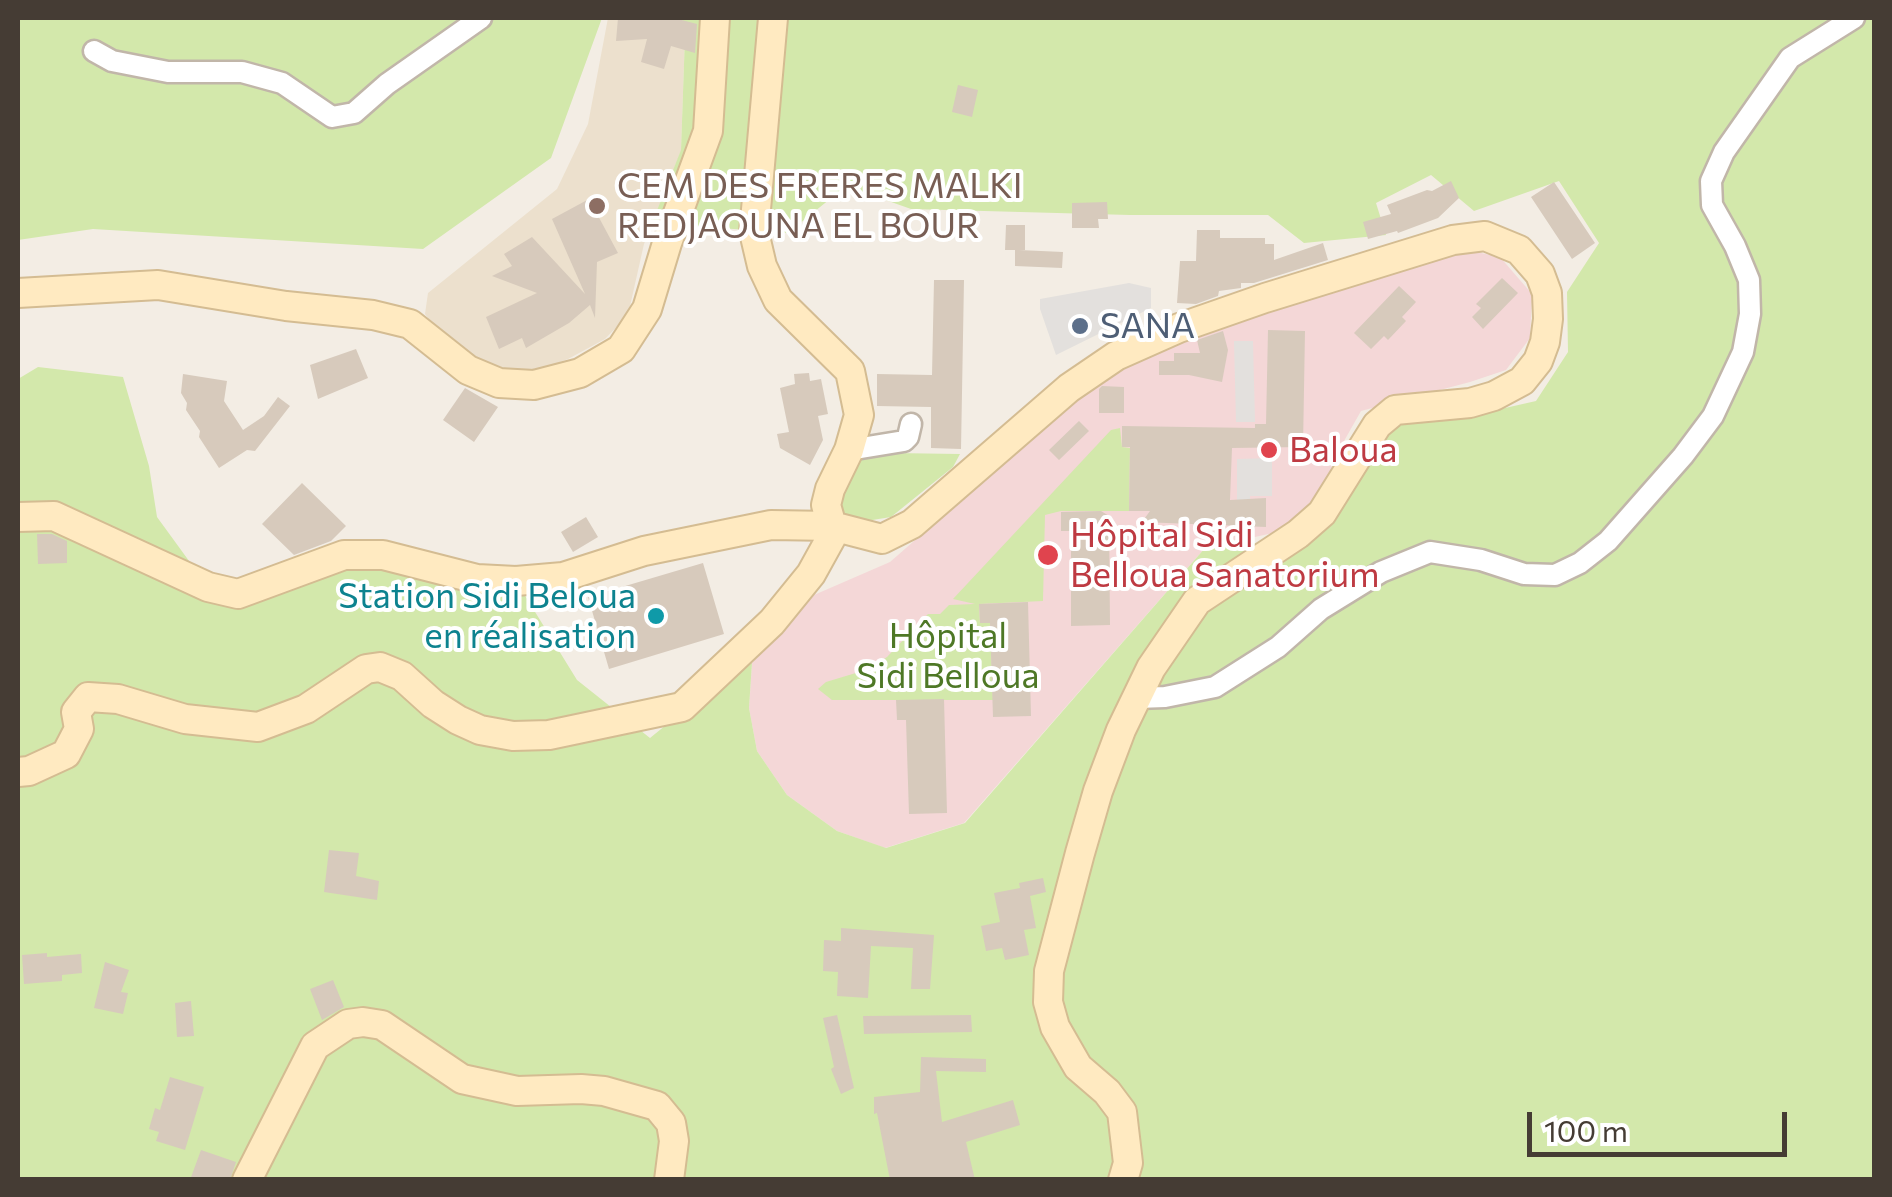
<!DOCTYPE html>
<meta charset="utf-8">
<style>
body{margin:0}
#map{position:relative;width:1892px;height:1197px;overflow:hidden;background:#f3ede4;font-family:Commissioner,sans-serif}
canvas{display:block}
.frame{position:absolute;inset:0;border:20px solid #453c34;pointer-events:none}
.scale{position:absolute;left:1527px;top:1112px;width:260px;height:45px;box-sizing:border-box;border:5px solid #453c34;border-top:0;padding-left:12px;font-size:30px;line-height:35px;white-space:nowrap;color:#453c34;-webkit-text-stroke:8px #fff;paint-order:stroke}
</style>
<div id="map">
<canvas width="1892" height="1197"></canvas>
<div class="frame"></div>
<div class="scale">100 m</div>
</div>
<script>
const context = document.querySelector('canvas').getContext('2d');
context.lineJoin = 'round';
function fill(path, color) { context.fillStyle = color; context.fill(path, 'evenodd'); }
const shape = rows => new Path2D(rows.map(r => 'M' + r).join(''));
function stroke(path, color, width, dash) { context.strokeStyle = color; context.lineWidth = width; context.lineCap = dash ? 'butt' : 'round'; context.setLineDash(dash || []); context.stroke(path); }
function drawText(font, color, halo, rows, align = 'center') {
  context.font = font + ' Commissioner,sans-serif'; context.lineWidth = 8; context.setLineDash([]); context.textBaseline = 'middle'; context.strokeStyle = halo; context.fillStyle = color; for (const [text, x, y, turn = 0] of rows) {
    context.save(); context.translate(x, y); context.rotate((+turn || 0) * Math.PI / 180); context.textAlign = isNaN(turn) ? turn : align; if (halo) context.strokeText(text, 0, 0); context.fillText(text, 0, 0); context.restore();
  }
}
fill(shape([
 [608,18,682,18,685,35,681,151,644,244,628,315,605,339,568,359,544,368,506,371,465,354,434,326,425,314,428,293,557,189,588,124]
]), '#ece0cd');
fill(shape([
 [1467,250,1500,257,1532,294,1530,338,1506,370,1470,382,1361,411,1331,464,1334,477,1291,529,1205,548,964,823,885,848,837,831,787,795,757,751,749,708,752,663,814,595,890,562,1119,362,1260,314]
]), '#f4d7d7');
fill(shape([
 [18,18,602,18,551,158,423,249,93,229,18,240],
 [682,18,1874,18,1874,1179,18,1179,18,379,38,367,123,377,149,466,157,517,208,587,345,555,516,581,577,680,650,738,740,665,752,663,749,708,757,751,787,795,837,831,886,848,965,823,1205,548,1313,538,1396,416,1461,418,1536,401,1568,352,1567,292,1599,243,1559,181,1474,211,1431,175,1376,203,1386,235,1304,243,1268,215,1130,215,911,209,846,186,788,233,652,223,681,150,685,35],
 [1120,428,1122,447,1130,448,1129,511,1061,511,1045,515,1043,601,979,604,980,623,990,623,993,700,832,700,818,689,826,682,869,669,887,657,928,614,940,614,949,605,975,604,953,599,1111,430],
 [892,453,960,454,953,467,891,517,860,522,848,520,841,511,840,499,854,455]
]), '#d3e8ab');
fill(shape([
 [1129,283,1151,288,1151,308,1056,355,1040,309,1040,299],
 [1234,341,1253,341,1255,422,1236,422],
 [1272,458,1272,496,1250,496,1250,510,1237,510,1237,459]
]), '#e3e0dd');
fill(shape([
 [618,18,674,18,697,24,695,53,671,46,664,69,641,62,647,39,616,41],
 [958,85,978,90,972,117,952,112],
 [1451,181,1459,198,1438,218,1398,233,1397,231,1368,239,1363,222,1391,214,1387,205,1427,190,1432,191],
 [1554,182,1595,243,1572,259,1531,197],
 [589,199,618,253,597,262,595,318,590,305,569,323,526,348,522,338,499,349,486,317,537,293,492,276,512,266,504,254,532,237,585,294,552,219],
 [1107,202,1108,219,1098,219,1099,228,1072,228,1072,203],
 [1006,225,1025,225,1025,250,1019,250,1063,252,1062,268,1015,266,1015,250,1005,250],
 [1197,230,1220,230,1220,238,1265,238,1265,244,1274,244,1274,260,1323,243,1328,260,1254,283,1241,283,1241,288,1219,291,1218,296,1196,304,1177,303,1180,261,1196,261],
 [1502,278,1518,293,1483,329,1472,317,1481,308,1476,304],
 [934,280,964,280,961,449,931,448,931,407,877,406,877,374,932,375],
 [1399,286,1416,302,1402,317,1406,321,1388,340,1384,336,1371,349,1354,333],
 [1268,330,1305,331,1303,447,1232,448,1230,500,1266,498,1266,527,1142,522,1150,511,1129,511,1130,447,1122,447,1122,426,1255,428,1255,424,1266,424],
 [1223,331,1228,350,1222,382,1189,375,1159,375,1159,361,1174,361,1174,353,1200,353,1197,340],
 [356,349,368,378,318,399,310,365],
 [809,373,810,381,821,379,828,414,818,416,823,440,810,465,780,448,777,434,789,432,780,388,795,384,794,374],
 [183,374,227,381,224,401,243,430,264,416,278,397,290,406,255,451,247,450,219,468,199,437,200,431,186,410,187,403,181,393],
 [1102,386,1124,387,1124,413,1099,413,1099,389],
 [465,388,498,407,474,442,443,420],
 [1079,421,1089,431,1059,460,1049,450],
 [302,483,346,526,331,541,294,555,262,524],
 [1101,511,1109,516,1110,625,1071,626,1071,531,1061,531,1061,512],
 [586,517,598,537,573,552,561,532],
 [37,534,52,534,67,541,67,563,38,564],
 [703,563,724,634,609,669,588,597],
 [1028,602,1031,716,993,717,990,623,980,623,979,604],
 [944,699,947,813,909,814,906,720,897,720,896,700],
 [329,850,359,853,356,876,379,881,377,900,324,892],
 [1043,878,1046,892,1030,896,1036,928,1024,930,1029,955,1005,960,1002,948,986,951,981,926,1000,922,994,893,1020,888,1019,883],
 [841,928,934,935,930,989,911,989,913,948,871,946,868,998,837,996,838,972,823,971,824,940,841,941],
 [47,953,47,957,81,954,82,973,62,975,62,981,24,984,22,955],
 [105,962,129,970,121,992,128,993,123,1014,94,1008],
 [333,980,344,1007,322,1020,310,989],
 [191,1001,194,1036,177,1037,175,1003],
 [837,1015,854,1088,841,1094,831,1069,834,1067,823,1018],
 [971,1015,972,1032,864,1034,863,1016],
 [921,1057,986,1059,986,1072,936,1071,942,1122,1013,1100,1020,1125,966,1142,975,1180,890,1180,877,1113,874,1114,874,1097,920,1092],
 [170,1077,204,1087,185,1150,156,1141,159,1132,149,1129,155,1108,160,1110],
 [201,1150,236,1162,230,1180,190,1180]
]), '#d7cabc');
const street = shape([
 [94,51,112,61,168,72,242,72,282,83,332,117,354,113,387,84,481,18],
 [849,450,904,441,908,437,911,424],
 [1137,698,1165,697,1215,687,1278,647,1321,609,1381,572,1430,552,1481,560,1524,574,1555,575,1580,563,1608,541,1683,456,1713,416,1743,352,1750,314,1749,280,1735,246,1712,205,1711,181,1724,152,1790,58,1854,18]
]);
const secondary = shape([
 [773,18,754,232,762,266,778,300,850,371,859,415,849,450,830,489,826,505,832,526],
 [18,293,158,285,286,306,373,315,410,324,468,370,499,383,534,385,580,373,621,349,647,309,667,243,708,131,715,18],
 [18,517,54,516,208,587,238,594,344,555,383,555,477,579,516,581,563,577,644,551,771,525,832,526,882,539,912,524,1069,388,1116,356,1179,328,1265,298,1453,240,1485,236,1519,250,1540,274,1547,293,1548,319,1545,342,1538,361,1522,381,1494,396,1470,403,1395,410,1377,425,1322,513,1298,534,1197,601,1151,668,1121,730,1098,791,1080,853,1049,971,1048,1002,1055,1027,1078,1067,1107,1092,1122,1112,1128,1163,1123,1180],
 [18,772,29,771,66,754,79,729,76,712,88,697,118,699,185,719,258,727,306,709,366,669,380,667,402,676,433,704,458,720,480,730,513,736,549,735,682,707,772,622,811,574,837,527],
 [247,1180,315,1046,348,1024,363,1022,382,1025,462,1079,517,1091,581,1089,604,1091,657,1106,671,1123,674,1141,669,1180]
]);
stroke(street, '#c1b6a9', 25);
stroke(secondary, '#d4bc92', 32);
stroke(street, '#fff', 20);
stroke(secondary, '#ffeac1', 28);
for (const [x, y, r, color] of [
 [597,206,10,"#8d6e63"],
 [1080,326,10,"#5c6f8a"],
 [1269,450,10,"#e0444e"],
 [1048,555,12,"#e0444e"],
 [656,616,10,"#0f9aa8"]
]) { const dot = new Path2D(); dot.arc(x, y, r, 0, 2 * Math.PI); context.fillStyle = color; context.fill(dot); stroke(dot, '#fff', 4); }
drawText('35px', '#785e54', '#fff', [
 ["CEM DES FRERES MALKI",617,186],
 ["REDJAOUNA EL BOUR",617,226]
], 'left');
drawText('35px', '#4e5e75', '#fff', [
 ["SANA",1100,326]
], 'left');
drawText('35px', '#be3a42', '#fff', [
 ["Baloua",1289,450],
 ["Hôpital Sidi",1070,535],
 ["Belloua Sanatorium",1070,575]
], 'left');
drawText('35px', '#0d838f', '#fff', [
 ["Station Sidi Beloua",636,596],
 ["en réalisation",636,636]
], 'right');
drawText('35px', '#4e7826', '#fff', [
 ["Hôpital",948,636],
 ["Sidi Belloua",948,676]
]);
</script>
